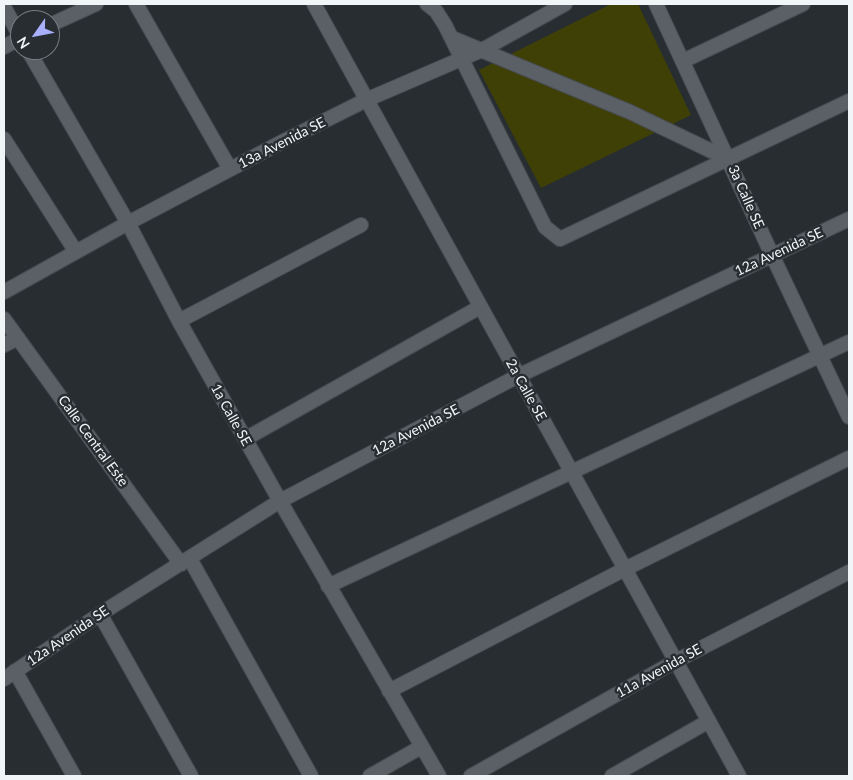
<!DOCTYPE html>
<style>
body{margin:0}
#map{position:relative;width:853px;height:780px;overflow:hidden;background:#282d32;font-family:Lato,sans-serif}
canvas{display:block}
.frame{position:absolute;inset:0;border:5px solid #f2f5f8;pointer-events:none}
.north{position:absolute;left:10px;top:10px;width:50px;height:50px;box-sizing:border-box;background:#282d32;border:1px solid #797d81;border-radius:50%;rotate:237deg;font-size:14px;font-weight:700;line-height:20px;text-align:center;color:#f2f5f8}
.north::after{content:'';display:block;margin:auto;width:18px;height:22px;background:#a8b0fc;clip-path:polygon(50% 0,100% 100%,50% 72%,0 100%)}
</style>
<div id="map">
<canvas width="853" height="780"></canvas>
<div class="frame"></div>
<div class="north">N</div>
</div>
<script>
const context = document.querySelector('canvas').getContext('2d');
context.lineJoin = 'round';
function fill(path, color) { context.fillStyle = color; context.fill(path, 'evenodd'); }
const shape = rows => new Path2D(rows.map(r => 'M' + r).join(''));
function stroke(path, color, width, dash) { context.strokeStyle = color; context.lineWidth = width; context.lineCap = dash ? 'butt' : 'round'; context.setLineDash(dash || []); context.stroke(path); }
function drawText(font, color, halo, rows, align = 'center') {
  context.font = font + ' Lato,sans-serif'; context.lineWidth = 5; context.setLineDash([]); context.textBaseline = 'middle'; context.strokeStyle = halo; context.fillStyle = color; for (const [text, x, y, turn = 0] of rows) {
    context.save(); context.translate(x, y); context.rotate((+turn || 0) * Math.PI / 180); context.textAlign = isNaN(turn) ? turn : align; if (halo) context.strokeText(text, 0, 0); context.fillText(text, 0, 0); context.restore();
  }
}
fill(shape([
 [611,4,638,4,691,115,541,188,479,70]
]), '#3e4005');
const minor = shape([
 [136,4,230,169],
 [314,4,739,776],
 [427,4,436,11,445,25,545,227,560,239,849,101],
 [656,4,772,255,849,417],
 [4,7,20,36],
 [50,25,96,4],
 [452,38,630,112,728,159],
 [4,47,20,38],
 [28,50,128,223,179,321,280,501,439,776],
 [683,61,803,4],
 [4,139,76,252],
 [4,292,128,223,280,143,366,100,482,50,565,4],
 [4,319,181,564],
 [179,321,361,225],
 [4,345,18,338],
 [245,439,480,307],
 [190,559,311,776],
 [328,586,849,342],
 [100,614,191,776],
 [15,671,74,776],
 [4,679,100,614,280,501,518,376,849,219],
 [389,691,625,569,849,458],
 [370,776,421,747],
 [471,776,676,661,849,572],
 [612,776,709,721]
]);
stroke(minor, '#474b4f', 16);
stroke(minor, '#5b6066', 14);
drawText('14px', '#f2f5f8', '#282d32', [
 ["13a Avenida SE",282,143,-27],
 ["3a Calle SE",746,197,66],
 ["12a Avenida SE",779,252,-25],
 ["2a Calle SE",526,390,61],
 ["1a Calle SE",231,415,61],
 ["12a Avenida SE",416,430,-27],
 ["Calle Central Este",93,441,54],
 ["12a Avenida SE",68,636,-34],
 ["11a Avenida SE",659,671,-29]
]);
</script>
